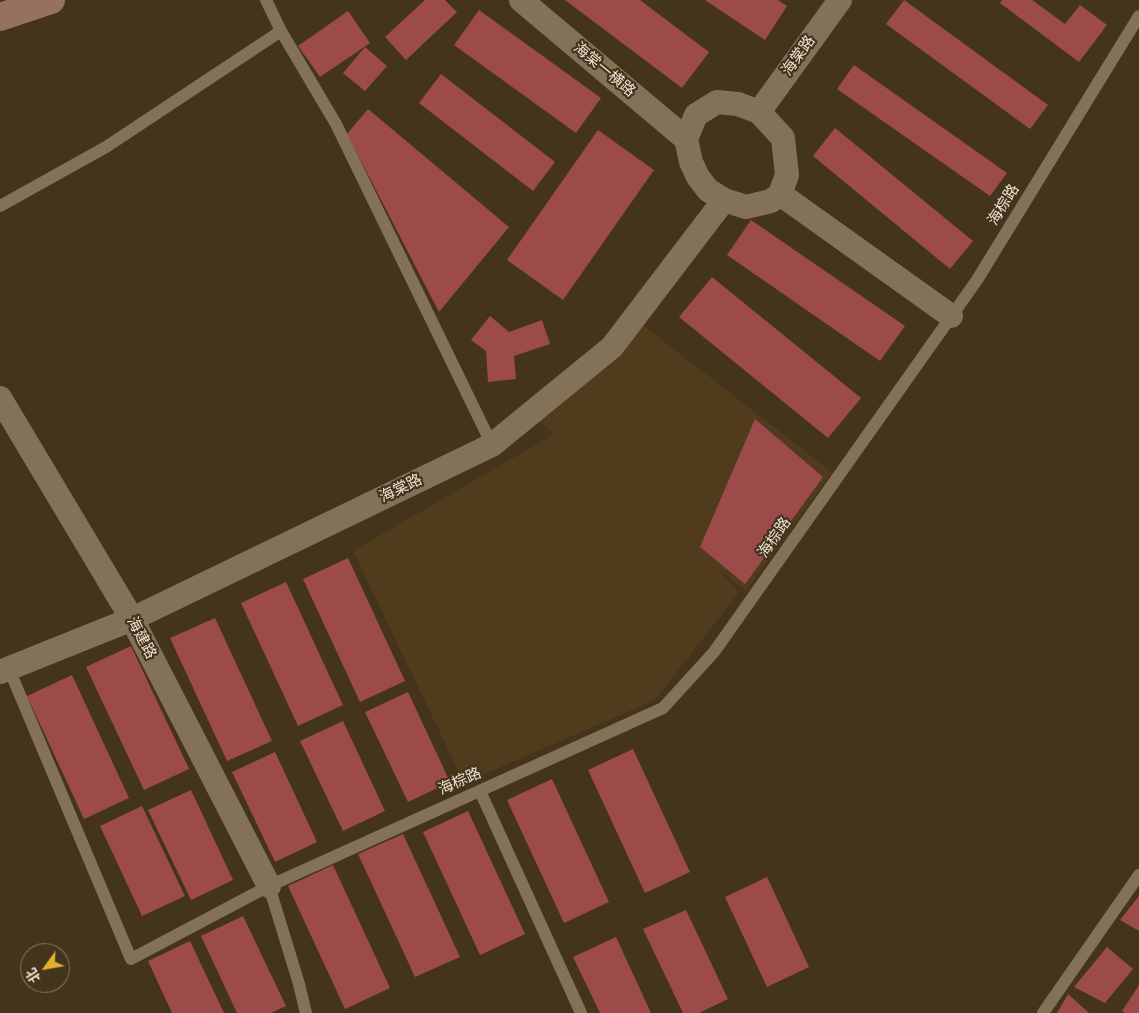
<!DOCTYPE html>
<meta charset="utf-8">
<style>
body{margin:0}
#map{position:relative;width:1139px;height:1013px;overflow:hidden;background:#44341c;font-family:"DejaVu Sans","Noto Sans SC",sans-serif}
canvas{display:block}
.north{position:absolute;left:20px;top:943px;width:50px;height:50px;box-sizing:border-box;background:#44341c;border:1px solid #877a65;border-radius:50%;rotate:238deg;font-size:14px;font-weight:700;line-height:20px;text-align:center;color:#ece2d3}
.north::after{content:'';display:block;margin:auto;width:18px;height:22px;background:#e1af34;clip-path:polygon(50% 0,100% 100%,50% 72%,0 100%)}
</style>
<div id="map">
<canvas width="1139" height="1013"></canvas>
<div class="north">北</div>
</div>
<script>
const context = document.querySelector('canvas').getContext('2d');
context.lineJoin = 'round';
function fill(path, color) { context.fillStyle = color; context.fill(path, 'evenodd'); }
const shape = rows => new Path2D(rows.map(r => 'M' + r).join(''));
function stroke(path, color, width, dash) { context.strokeStyle = color; context.lineWidth = width; context.lineCap = dash ? 'butt' : 'round'; context.setLineDash(dash || []); context.stroke(path); }
function drawText(font, color, halo, rows, align = 'center') {
  context.font = font + ' "DejaVu Sans","Noto Sans SC",sans-serif'; context.lineWidth = 4.5; context.setLineDash([]); context.textBaseline = 'middle'; context.strokeStyle = halo; context.fillStyle = color; for (const [text, x, y, turn = 0] of rows) {
    context.save(); context.translate(x, y); context.rotate((+turn || 0) * Math.PI / 180); context.textAlign = isNaN(turn) ? turn : align; if (halo) context.strokeText(text, 0, 0); context.fillText(text, 0, 0); context.restore();
  }
}
fill(shape([
 [643,325,832,472,746,591,717,568,739,592,655,700,464,783,353,551,554,434,536,418]
]), '#503b1c');
fill(shape([
 [425,0,445,0,457,12,406,60,385,37],
 [565,0,640,0,709,52,682,88],
 [705,0,778,0,787,6,765,40],
 [904,0,1048,105,1030,129,886,24],
 [1002,0,1032,0,1065,24,1080,5,1107,25,1079,62,1000,3],
 [479,10,601,98,576,133,454,45],
 [348,11,370,43,320,77,298,46],
 [365,47,387,66,365,91,343,73],
 [854,65,1007,173,990,196,837,89],
 [441,74,555,162,533,191,419,103],
 [368,109,509,227,439,312,347,134],
 [835,128,973,241,950,269,813,156],
 [598,130,654,170,563,300,507,260],
 [751,220,905,326,880,361,727,255],
 [712,277,861,398,828,438,679,317],
 [490,316,509,332,542,320,550,344,514,356,516,379,488,382,486,351,471,340],
 [755,419,823,477,745,584,700,547],
 [348,558,405,681,360,702,303,579],
 [286,582,343,705,298,726,241,603],
 [215,618,272,741,227,761,170,638],
 [131,646,189,769,144,790,86,667],
 [72,675,129,798,84,819,27,696],
 [408,692,450,782,408,802,365,712],
 [343,721,385,811,343,831,300,741],
 [633,749,690,872,645,893,588,770],
 [275,752,317,842,275,862,232,772],
 [552,779,609,902,564,923,507,800],
 [191,790,233,880,191,900,148,810],
 [142,806,185,896,142,916,100,826],
 [468,811,525,934,480,955,423,832],
 [403,834,460,957,415,977,358,854],
 [333,865,390,988,345,1009,288,886],
 [767,877,809,967,767,987,725,897],
 [1139,896,1139,931,1120,920],
 [686,910,728,999,699,1013,683,1013,643,929],
 [243,916,286,1006,271,1013,237,1013,201,936],
 [616,937,651,1013,600,1013,573,957],
 [190,941,224,1013,172,1013,148,961],
 [1107,947,1133,969,1105,1003,1074,987],
 [1139,985,1139,1013,1125,1013,1122,1011],
 [1068,994,1089,1013,1057,1013]
]), '#9c4b4a');
stroke(shape([
 [266,0,281,31,336,124,492,445],
 [0,206,106,147,281,31],
 [9,669,131,959,269,886,663,708,714,652,977,280,1139,16],
 [480,791,581,1013],
 [269,886,299,984,306,1013],
 [1043,1013,1139,875]
]), '#847258', 12);
stroke(shape([
 [521,0,686,139],
 [717,102,738,104,759,112,783,138,787,175,780,194,771,201,746,207,724,200,708,190,698,177,691,162,686,139,696,115,717,102],
 [759,112,840,0],
 [780,194,951,316],
 [0,398,132,619,269,886],
 [0,672,132,619,492,445,612,347,724,200]
]), '#847258', 24);
stroke(shape([
 [0,17,51,0]
]), '#957260', 28);
drawText('15px', '#ece2d3', '#44341c', [
 ["海棠路",799,56,-54],
 ["海棠一横路",604,70,40],
 ["海棕路",1004,205,-58],
 ["海棠路",401,489,-26],
 ["海棕路",775,538,-55],
 ["海建路",141,638,62],
 ["海棕路",460,782,-24]
]);
</script>
